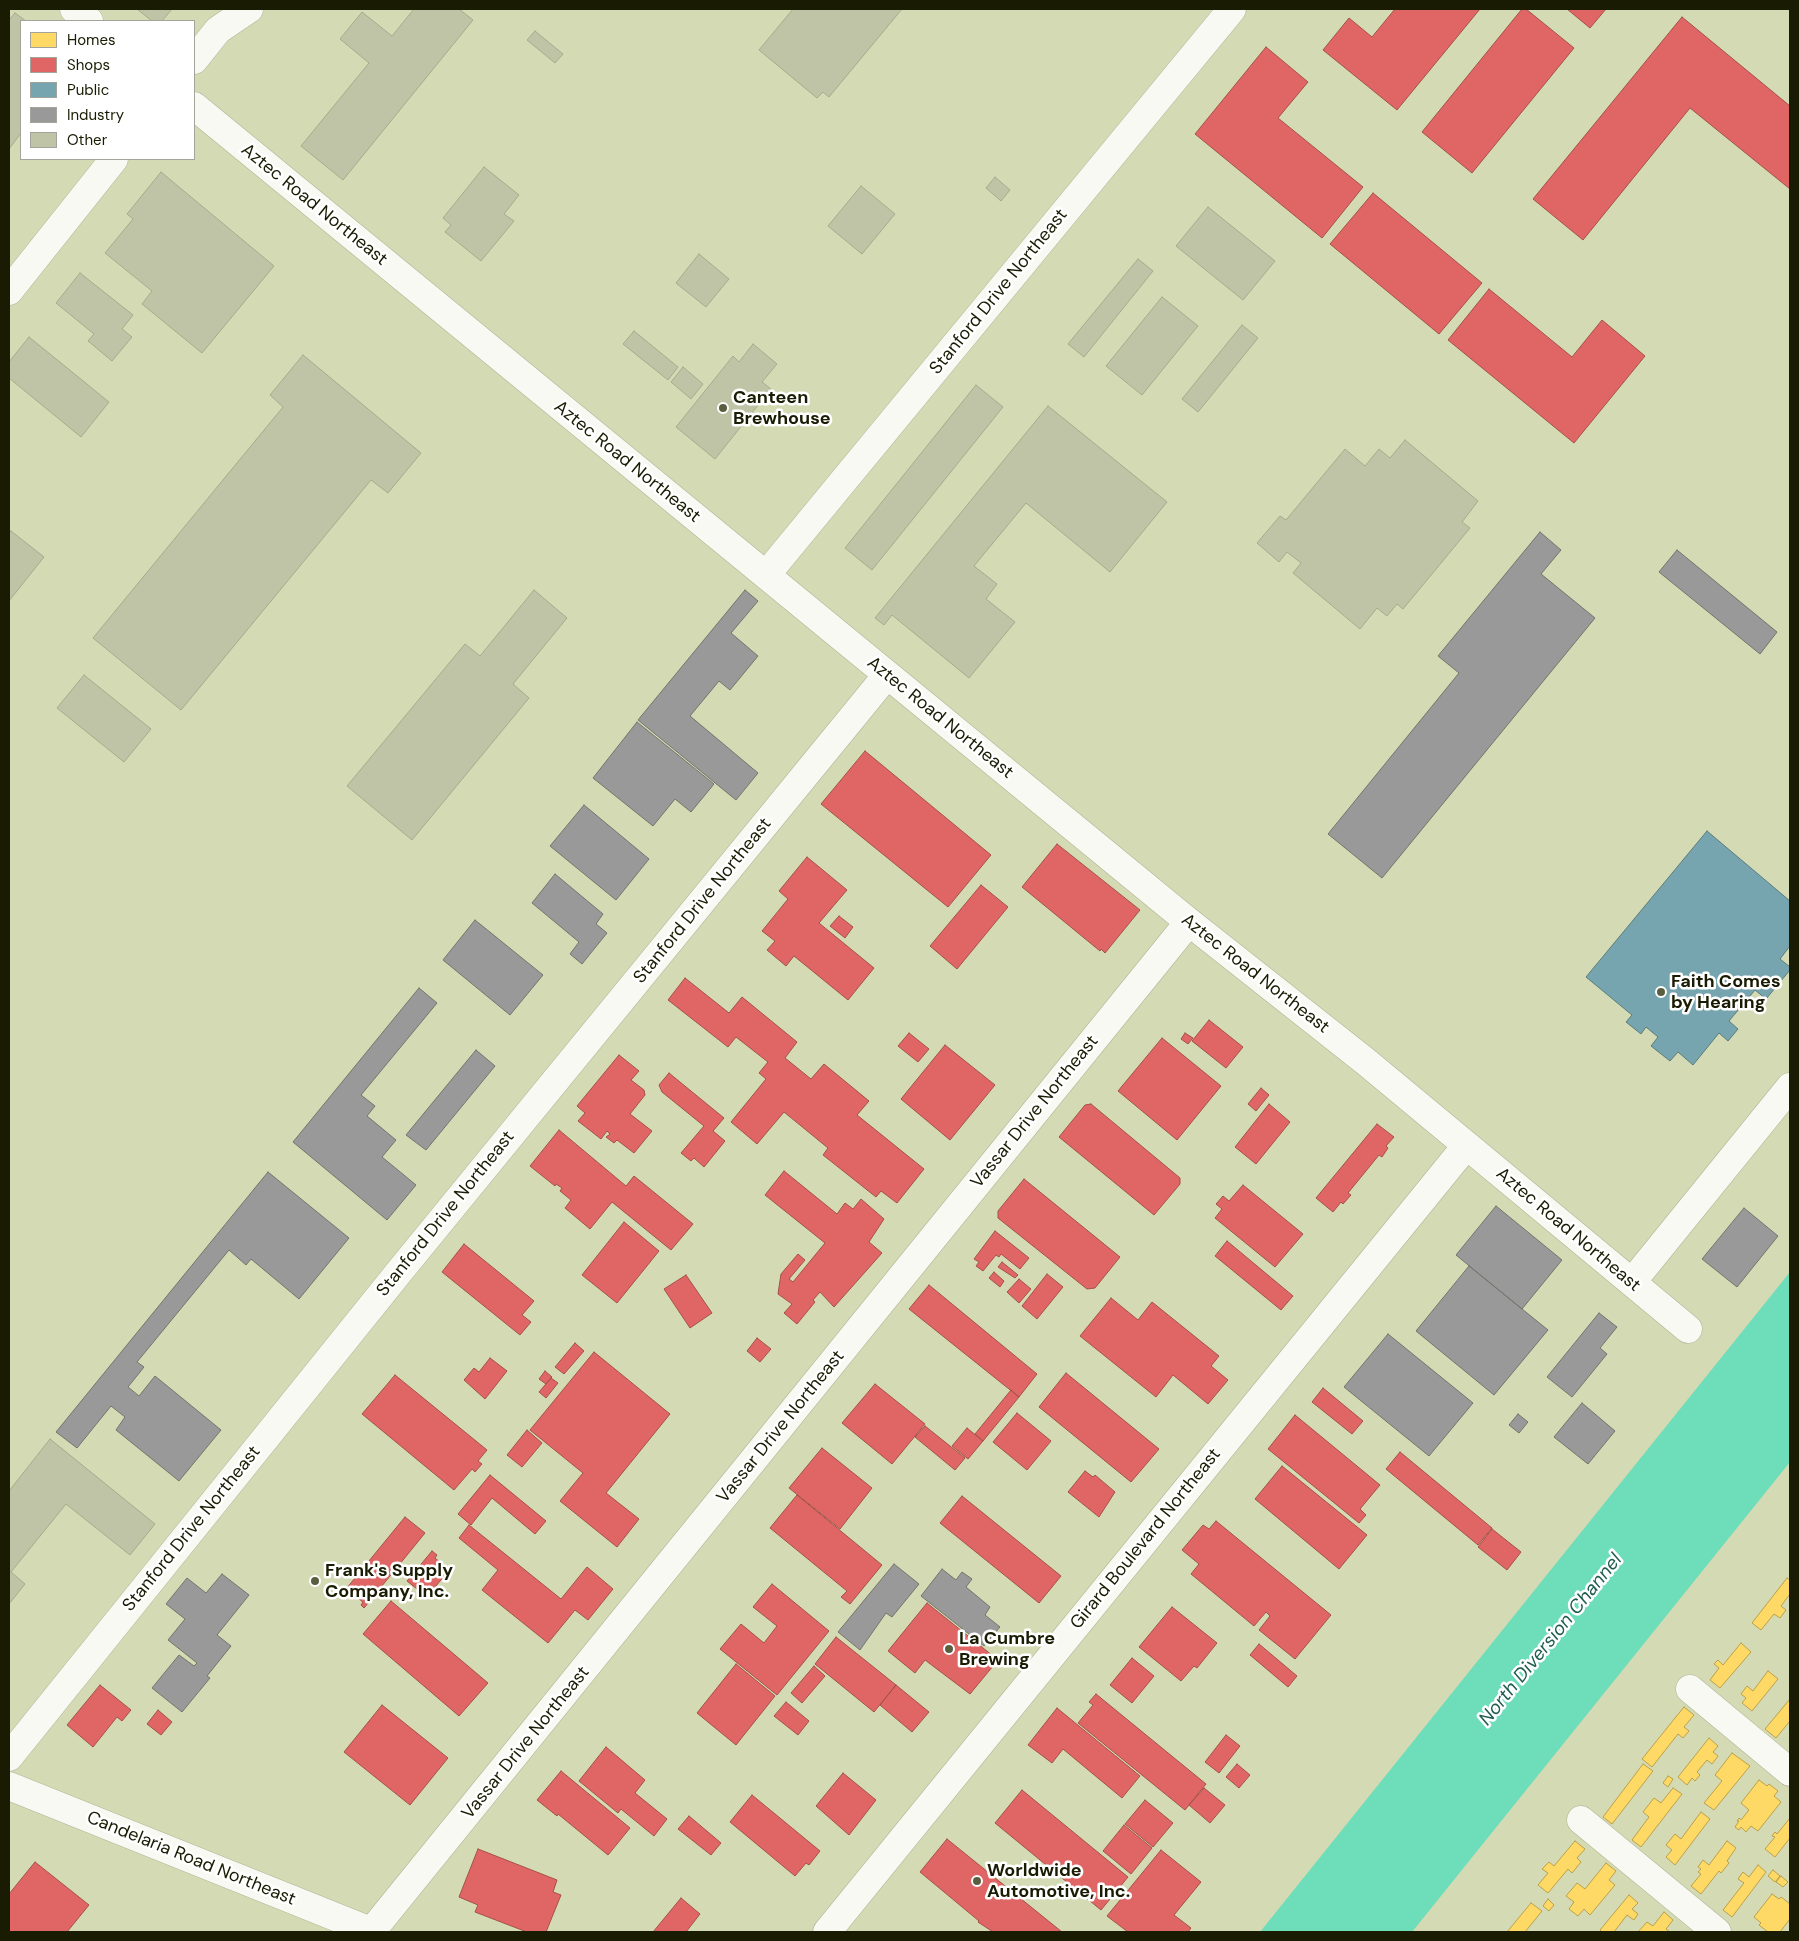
<!DOCTYPE html>
<style>
body{margin:0}
#map{position:relative;width:1799px;height:1941px;overflow:hidden;background:#d4dab3;font-family:"DM Sans",sans-serif}
canvas{display:block}
.frame{position:absolute;inset:0;border:10px solid #191c02;pointer-events:none}
.legend{position:absolute;left:20px;top:20px;width:175px;height:140px;box-sizing:border-box;background:#fff;border:1px solid #a3a49a;margin:0;padding:6px 9px;list-style:none;font-size:15px;color:#191c02}
.legend li{display:flex;align-items:center;gap:10px;height:25px}
.legend b{width:25px;border:1px solid #a3a49a}
</style>
<div id="map">
<canvas width="1799" height="1941"></canvas>
<div class="frame"></div>
<ul class="legend">
<li><b style="height:14px;background:#ffd966"></b>Homes</li>
<li><b style="height:14px;background:#e06666"></b>Shops</li>
<li><b style="height:14px;background:#76a5af"></b>Public</li>
<li><b style="height:14px;background:#999"></b>Industry</li>
<li><b style="height:14px;background:#bfc4a6"></b>Other</li>
</ul>
</div>
<script>
const context = document.querySelector('canvas').getContext('2d');
context.lineJoin = 'round';
function fill(path, color) { context.fillStyle = color; context.fill(path, 'evenodd'); }
const shape = rows => new Path2D(rows.map(r => 'M' + r).join(''));
function stroke(path, color, width, dash) { context.strokeStyle = color; context.lineWidth = width; context.lineCap = dash ? 'butt' : 'round'; context.setLineDash(dash || []); context.stroke(path); }
function drawText(font, color, halo, rows, align = 'center') {
  context.font = font + ' "DM Sans",sans-serif'; context.lineWidth = 5; context.setLineDash([]); context.textBaseline = 'middle'; context.strokeStyle = halo; context.fillStyle = color; for (const [text, x, y, turn = 0] of rows) {
    context.save(); context.translate(x, y); context.rotate((+turn || 0) * Math.PI / 180); context.textAlign = isNaN(turn) ? turn : align; if (halo) context.strokeText(text, 0, 0); context.fillText(text, 0, 0); context.restore();
  }
}
fill(shape([
 [1790,1272,1790,1462,1412,1932,1260,1932]
]), '#6dddba');
const homes = shape([
 [1787,1578,1790,1580,1790,1594,1781,1606,1786,1610,1780,1618,1774,1614,1761,1630,1752,1623,1787,1578],
 [1741,1643,1751,1652,1720,1688,1710,1680,1719,1668,1714,1664,1718,1660,1723,1665,1741,1643],
 [1768,1671,1778,1679,1752,1711,1742,1703,1746,1698,1741,1694,1747,1686,1753,1691,1768,1671],
 [1790,1699,1790,1721,1776,1738,1765,1729,1790,1699],
 [1684,1707,1694,1715,1684,1727,1689,1731,1683,1738,1678,1734,1652,1767,1642,1759,1684,1707],
 [1709,1738,1718,1746,1713,1752,1718,1756,1712,1764,1707,1760,1697,1772,1700,1775,1695,1781,1692,1778,1687,1785,1678,1777,1709,1738],
 [1732,1753,1750,1766,1714,1810,1704,1803,1722,1781,1715,1775,1732,1753],
 [1643,1764,1653,1771,1612,1824,1603,1817,1643,1764],
 [1668,1776,1673,1779,1668,1787,1663,1783,1668,1776],
 [1759,1780,1767,1786,1769,1784,1778,1791,1774,1796,1781,1802,1758,1831,1751,1826,1746,1832,1741,1827,1739,1830,1735,1827,1739,1821,1737,1821,1739,1818,1741,1820,1749,1810,1741,1803,1759,1780],
 [1673,1788,1682,1794,1641,1847,1632,1840,1649,1817,1643,1812,1654,1798,1661,1803,1673,1788],
 [1701,1812,1710,1819,1675,1865,1666,1857,1672,1850,1666,1845,1675,1834,1681,1839,1701,1812],
 [1790,1818,1790,1838,1775,1857,1765,1849,1775,1837,1772,1836,1775,1832,1777,1834,1790,1818],
 [1575,1841,1585,1849,1577,1858,1581,1862,1572,1873,1568,1869,1548,1893,1538,1885,1548,1873,1542,1869,1549,1862,1554,1866,1575,1841],
 [1727,1841,1736,1848,1727,1861,1729,1863,1721,1873,1719,1871,1701,1894,1691,1886,1701,1874,1698,1872,1701,1869,1698,1867,1703,1860,1709,1865,1727,1841],
 [1606,1863,1616,1871,1609,1880,1615,1885,1590,1915,1584,1909,1578,1916,1569,1909,1574,1902,1566,1896,1577,1883,1585,1889,1606,1863],
 [1758,1865,1766,1872,1732,1917,1723,1910,1744,1883,1738,1879,1743,1872,1749,1877,1758,1865],
 [1773,1870,1780,1876,1775,1882,1768,1876,1773,1870],
 [1781,1876,1788,1882,1783,1887,1776,1882,1781,1876],
 [1772,1894,1779,1899,1781,1897,1790,1904,1790,1919,1780,1932,1768,1932,1759,1925,1761,1923,1754,1917,1772,1894],
 [1629,1895,1638,1903,1632,1909,1638,1914,1634,1920,1627,1915,1614,1932,1602,1932,1600,1930,1629,1895],
 [1548,1899,1554,1905,1549,1911,1543,1906,1548,1899],
 [1531,1903,1542,1911,1525,1932,1507,1932,1531,1903],
 [1664,1912,1673,1920,1666,1929,1670,1932,1638,1932,1647,1922,1653,1926,1664,1912]
]);
fill(homes, '#ffd966');
stroke(homes, '#baa048', 1);
const shops = shape([
 [1395,9,1480,9,1397,110,1323,50,1349,18,1372,37,1395,9],
 [1522,9,1526,9,1574,48,1472,173,1422,132,1522,9],
 [1567,9,1606,9,1590,28,1567,9],
 [1682,17,1790,106,1790,189,1690,108,1583,240,1533,199,1682,17],
 [1266,47,1308,82,1278,118,1363,187,1322,238,1195,134,1266,47],
 [1373,193,1482,283,1439,334,1330,244,1373,193],
 [1489,289,1572,357,1602,320,1645,356,1574,443,1448,340,1489,289],
 [865,751,991,855,948,907,821,804,865,751],
 [1057,844,1140,910,1105,953,1101,949,1100,951,1022,887,1057,844],
 [807,857,847,890,819,923,874,968,848,1000,794,956,786,966,767,950,775,941,762,931,788,899,779,891,807,857],
 [981,885,1008,907,957,969,930,946,981,885],
 [839,916,853,927,845,938,830,926,839,916],
 [685,978,729,1013,742,997,797,1042,785,1058,811,1079,824,1064,869,1101,857,1115,924,1169,897,1203,881,1191,876,1197,823,1155,828,1148,784,1112,757,1144,731,1122,766,1079,759,1073,768,1062,736,1037,728,1047,668,1000,685,978],
 [1209,1020,1243,1047,1226,1068,1192,1041,1209,1020],
 [909,1033,929,1049,918,1062,898,1046,909,1033],
 [1185,1033,1193,1038,1188,1044,1181,1039,1185,1033],
 [1162,1038,1221,1086,1177,1140,1118,1091,1162,1038],
 [945,1045,995,1085,950,1140,901,1099,945,1045],
 [619,1055,639,1071,631,1080,644,1090,645,1095,630,1114,652,1131,634,1153,617,1140,614,1143,606,1137,610,1134,607,1131,601,1139,578,1121,585,1113,577,1106,619,1055],
 [669,1073,724,1118,713,1131,725,1141,704,1167,694,1158,691,1161,681,1153,704,1126,662,1092,659,1085,669,1073],
 [1261,1088,1269,1095,1256,1111,1248,1104,1261,1088],
 [1091,1104,1180,1178,1180,1184,1154,1215,1059,1137,1085,1105,1091,1104],
 [1269,1104,1290,1122,1256,1164,1235,1147,1269,1104],
 [1377,1124,1394,1137,1386,1146,1388,1148,1382,1157,1379,1155,1348,1193,1351,1195,1343,1204,1341,1202,1333,1212,1316,1198,1377,1124],
 [559,1130,626,1186,634,1176,693,1224,671,1250,612,1202,590,1229,565,1208,571,1200,560,1191,562,1188,556,1184,555,1186,530,1166,559,1130],
 [784,1171,837,1214,845,1203,853,1209,861,1199,884,1219,869,1242,882,1253,834,1307,820,1292,813,1300,815,1302,797,1324,784,1313,792,1304,778,1294,781,1274,798,1254,805,1260,789,1279,793,1282,825,1243,765,1195,784,1171],
 [1024,1179,1120,1257,1095,1288,1087,1289,998,1218,998,1211,1024,1179],
 [1243,1185,1303,1234,1275,1267,1215,1218,1222,1209,1216,1204,1223,1196,1229,1201,1243,1185],
 [624,1222,659,1251,617,1303,582,1275,624,1222],
 [995,1231,1029,1258,1020,1269,1001,1254,999,1257,996,1255,983,1271,976,1266,979,1262,974,1259,995,1231],
 [1227,1241,1293,1296,1281,1310,1215,1256,1227,1241],
 [464,1244,534,1301,522,1315,531,1322,520,1335,442,1272,464,1244],
 [1002,1262,1018,1275,1015,1278,998,1267,1002,1262],
 [994,1272,1004,1281,1000,1287,989,1278,994,1272],
 [1047,1274,1063,1287,1037,1319,1022,1306,1047,1274],
 [686,1275,712,1313,690,1328,664,1289,686,1275],
 [1019,1279,1031,1289,1019,1303,1007,1292,1019,1279],
 [929,1285,1037,1374,1019,1397,909,1309,929,1285],
 [1111,1298,1138,1320,1152,1302,1219,1356,1211,1366,1228,1380,1208,1404,1173,1375,1156,1397,1080,1336,1111,1298],
 [757,1338,771,1349,760,1362,747,1351,757,1338],
 [575,1343,584,1351,564,1374,555,1367,575,1343],
 [594,1352,670,1414,606,1493,639,1519,617,1547,560,1501,583,1473,530,1430,594,1352],
 [490,1358,507,1371,485,1399,464,1380,474,1368,479,1372,490,1358],
 [545,1371,552,1377,546,1384,539,1379,545,1371],
 [1066,1373,1159,1449,1131,1482,1039,1407,1066,1373],
 [395,1375,487,1450,478,1461,482,1464,475,1472,472,1469,454,1490,362,1414,395,1375],
 [551,1378,558,1383,546,1398,539,1392,551,1378],
 [875,1384,925,1424,892,1464,842,1423,875,1384],
 [1323,1388,1363,1421,1352,1434,1312,1402,1323,1388],
 [1011,1390,1019,1397,983,1441,975,1434,1011,1390],
 [1017,1413,1051,1441,1027,1470,993,1442,1017,1413],
 [1295,1415,1380,1485,1360,1509,1366,1515,1359,1523,1268,1449,1295,1415],
 [925,1426,965,1458,955,1470,915,1437,925,1426],
 [967,1428,983,1441,968,1459,952,1446,967,1428],
 [527,1430,542,1443,522,1467,507,1455,527,1430],
 [822,1448,872,1488,840,1529,789,1488,822,1448],
 [1400,1452,1492,1528,1478,1545,1386,1469,1400,1452],
 [1282,1466,1367,1535,1339,1569,1255,1499,1282,1466],
 [1085,1471,1093,1477,1095,1475,1115,1492,1099,1517,1068,1492,1085,1471],
 [490,1475,546,1521,535,1534,492,1498,471,1525,458,1514,490,1475],
 [797,1495,882,1565,850,1604,841,1597,847,1591,770,1528,797,1495],
 [962,1496,1061,1576,1039,1603,940,1523,962,1496],
 [405,1517,425,1533,364,1608,361,1605,363,1602,346,1589,405,1517],
 [1216,1521,1331,1615,1295,1659,1259,1630,1270,1616,1266,1612,1254,1626,1191,1574,1199,1564,1182,1550,1203,1525,1209,1529,1216,1521],
 [469,1525,561,1599,587,1567,613,1589,588,1620,575,1610,548,1643,482,1590,498,1570,459,1538,469,1525],
 [1492,1529,1521,1552,1507,1570,1478,1547,1492,1529],
 [432,1551,437,1555,435,1558,449,1570,427,1597,407,1581,432,1551],
 [772,1584,829,1631,777,1695,720,1649,741,1624,764,1643,777,1626,753,1607,772,1584],
 [391,1601,488,1683,459,1716,363,1634,391,1601],
 [927,1603,998,1660,970,1694,925,1660,915,1673,888,1651,927,1603],
 [1172,1607,1217,1643,1197,1668,1194,1666,1181,1681,1139,1647,1172,1607],
 [836,1637,896,1685,874,1712,815,1664,836,1637],
 [1259,1644,1297,1676,1288,1687,1250,1655,1259,1644],
 [1132,1658,1154,1676,1132,1703,1110,1685,1132,1658],
 [736,1664,775,1696,736,1745,697,1713,736,1664],
 [814,1666,825,1676,802,1703,791,1693,814,1666],
 [100,1685,131,1710,122,1721,117,1717,93,1747,67,1725,100,1685],
 [896,1685,929,1712,912,1732,880,1705,896,1685],
 [1096,1694,1206,1784,1185,1810,1078,1723,1093,1705,1089,1702,1096,1694],
 [786,1702,809,1721,798,1735,774,1716,786,1702],
 [382,1705,448,1758,410,1805,344,1752,382,1705],
 [1057,1708,1140,1776,1122,1798,1063,1749,1052,1763,1028,1745,1057,1708],
 [158,1710,172,1722,161,1735,147,1724,158,1710],
 [1226,1735,1240,1746,1219,1773,1205,1762,1226,1735],
 [606,1747,645,1780,635,1793,667,1819,654,1836,621,1809,618,1813,579,1781,606,1747],
 [1237,1764,1250,1775,1239,1788,1226,1777,1237,1764],
 [561,1771,630,1828,608,1855,558,1814,557,1816,537,1800,561,1771],
 [843,1773,876,1800,849,1835,816,1806,843,1773],
 [1204,1788,1225,1805,1210,1823,1189,1805,1204,1788],
 [1022,1790,1128,1877,1101,1910,995,1823,1022,1790],
 [752,1795,820,1851,809,1865,806,1863,795,1876,730,1822,752,1795],
 [1145,1800,1173,1823,1153,1847,1125,1824,1145,1800],
 [689,1816,721,1843,711,1855,678,1829,689,1816],
 [1124,1825,1152,1848,1131,1874,1103,1851,1124,1825],
 [947,1839,1062,1932,993,1932,978,1922,979,1921,920,1872,947,1839],
 [478,1849,557,1880,553,1892,561,1895,546,1932,527,1932,475,1912,478,1905,459,1897,478,1849],
 [1161,1850,1201,1882,1174,1915,1191,1928,1188,1932,1128,1932,1107,1916,1161,1850],
 [35,1862,89,1905,67,1932,9,1932,9,1894,35,1862],
 [681,1898,700,1914,686,1932,653,1932,681,1898]
]);
fill(shops, '#e06666');
stroke(shops, '#a45048', 1);
const public = shape([
 [1707,831,1790,901,1790,946,1780,959,1790,967,1790,970,1766,999,1755,990,1729,1021,1738,1029,1728,1041,1719,1033,1693,1065,1678,1052,1670,1061,1651,1046,1658,1037,1646,1027,1641,1034,1626,1022,1632,1015,1586,977,1707,831]
]);
fill(public, '#76a5af');
stroke(public, '#5a7c7b', 1);
const industry = shape([
 [1540,532,1561,550,1541,574,1595,618,1382,878,1328,834,1459,673,1438,656,1540,532],
 [1677,550,1777,632,1760,654,1659,572,1677,550],
 [745,590,758,601,731,633,758,656,730,690,719,681,690,716,758,773,736,800,638,720,745,590],
 [637,722,714,784,691,812,675,799,653,826,593,778,637,722],
 [584,805,649,859,616,900,550,846,584,805],
 [555,874,603,914,596,924,607,933,582,964,570,954,579,942,532,903,555,874],
 [475,920,543,975,510,1015,443,960,475,920],
 [419,988,437,1003,361,1095,375,1106,367,1116,396,1140,382,1157,416,1185,387,1220,293,1142,419,988],
 [476,1050,495,1066,426,1150,406,1135,476,1050],
 [268,1172,349,1238,299,1299,251,1259,246,1265,229,1250,137,1362,144,1367,128,1387,139,1396,155,1376,221,1430,179,1481,116,1430,125,1417,111,1406,77,1448,56,1432,268,1172],
 [1496,1206,1562,1260,1522,1309,1456,1255,1496,1206],
 [1744,1208,1778,1236,1737,1287,1702,1259,1744,1208],
 [1469,1266,1548,1330,1494,1395,1416,1331,1469,1266],
 [1599,1313,1617,1327,1600,1348,1607,1354,1572,1397,1547,1377,1599,1313],
 [1388,1334,1473,1403,1429,1456,1344,1387,1388,1334],
 [1582,1403,1615,1431,1588,1464,1554,1437,1582,1403],
 [1518,1414,1528,1422,1519,1433,1509,1425,1518,1414],
 [894,1564,919,1584,892,1617,886,1613,860,1650,838,1632,894,1564],
 [942,1569,956,1580,962,1572,972,1579,966,1587,990,1607,985,1615,1000,1627,984,1646,921,1596,942,1569],
 [222,1574,249,1595,217,1635,231,1646,207,1676,210,1678,182,1712,152,1688,179,1655,194,1666,197,1663,168,1640,185,1619,166,1604,187,1578,206,1593,222,1574]
]);
fill(industry, '#999');
stroke(industry, '#73746c', 1);
const building = shape([
 [137,9,172,9,162,21,152,21,137,9],
 [414,9,459,9,473,20,343,180,301,146,369,63,340,39,362,12,392,36,414,9],
 [793,9,902,9,829,97,823,92,817,98,759,50,793,9],
 [15,13,26,21,21,21,21,133,9,149,9,20,15,13],
 [535,31,563,54,555,63,527,40,535,31],
 [484,167,519,195,504,214,514,221,481,261,445,232,451,225,443,218,484,167],
 [161,172,274,266,202,353,142,304,152,291,105,253,133,219,127,214,161,172],
 [995,177,1010,190,1001,201,986,188,995,177],
 [861,186,895,214,862,254,828,226,861,186],
 [1208,207,1275,261,1243,300,1176,246,1208,207],
 [699,254,729,279,706,307,676,283,699,254],
 [1138,259,1153,271,1084,357,1068,344,1138,259],
 [80,273,133,315,122,329,132,337,112,361,88,341,94,334,56,303,80,273],
 [1162,297,1198,326,1142,395,1106,366,1162,297],
 [1242,325,1258,338,1198,412,1182,399,1242,325],
 [634,331,678,367,668,380,623,344,634,331],
 [29,337,109,402,81,437,9,378,9,362,29,337],
 [753,344,777,364,762,382,771,389,715,459,676,427,733,356,739,362,753,344],
 [303,355,421,453,388,493,371,480,181,710,93,638,283,407,270,395,303,355],
 [683,367,703,384,691,399,671,382,683,367],
 [976,385,1003,407,872,570,845,548,976,385],
 [1048,406,1167,502,1110,572,1026,503,974,566,997,584,986,599,1015,622,969,678,892,615,884,625,875,618,1048,406],
 [1405,440,1478,501,1462,522,1470,528,1403,609,1397,604,1387,616,1377,608,1360,629,1293,573,1301,563,1287,552,1279,562,1257,543,1280,516,1286,520,1345,449,1365,466,1379,449,1390,458,1405,440],
 [11,531,44,557,9,601,9,533,11,531],
 [534,590,567,618,513,684,529,698,412,840,347,786,465,644,480,656,534,590],
 [84,675,151,729,124,762,57,708,84,675],
 [50,1439,155,1524,130,1555,66,1504,11,1572,25,1584,9,1604,9,1491,50,1439]
]);
fill(building, '#bfc4a6');
stroke(building, '#a5aa8b', 1);
const minor = shape([
 [74,9,89,21],
 [194,60,218,30,249,9],
 [194,106,1189,922,1365,1061,1688,1329],
 [9,291,114,159],
 [766,575,1232,9],
 [1632,1282,1790,1087],
 [1690,1689,1790,1772],
 [9,1757,399,1272,887,675],
 [1581,1820,1717,1932],
 [371,1932,1189,922],
 [827,1932,1466,1146]
]);
const major = shape([
 [9,1786,373,1932]
]);
stroke(minor, '#b0b596', 29);
stroke(major, '#b0b596', 29);
stroke(minor, '#f9f9f4', 28);
stroke(major, '#f9f9f4', 28);
for (const [x, y, r, color] of [
 [723,408,5,"#5a5e40"],
 [1661,992,5,"#5a5e40"],
 [315,1581,5,"#5a5e40"],
 [949,1649,5,"#5a5e40"],
 [977,1881,5,"#5a5e40"]
]) { const dot = new Path2D(); dot.arc(x, y, r, 0, 2 * Math.PI); context.fillStyle = color; context.fill(dot); stroke(dot, '#fff', 2); }
drawText('18px', '#191c02', '#fff', [
 ["Aztec Road Northeast",314,205,39],
 ["Stanford Drive Northeast",999,292,-51],
 ["Aztec Road Northeast",627,462,39],
 ["Aztec Road Northeast",940,718,39],
 ["Stanford Drive Northeast",703,901,-51],
 ["Aztec Road Northeast",1255,974,38],
 ["Vassar Drive Northeast",1035,1112,-51],
 ["Stanford Drive Northeast",446,1214,-51],
 ["Aztec Road Northeast",1568,1230,40],
 ["Vassar Drive Northeast",781,1427,-51],
 ["Stanford Drive Northeast",192,1529,-51],
 ["Girard Boulevard Northeast",1146,1539,-51],
 ["Vassar Drive Northeast",526,1743,-51],
 ["Candelaria Road Northeast",191,1859,22]
]);
drawText('bold 18px', '#191c02', '#fff', [
 ["Canteen",733,398],
 ["Brewhouse",733,419],
 ["Faith Comes",1671,982],
 ["by Hearing",1671,1003],
 ["Frank's Supply",325,1571],
 ["Company, Inc.",325,1592],
 ["La Cumbre",959,1639],
 ["Brewing",959,1660],
 ["Worldwide",987,1871],
 ["Automotive, Inc.",987,1892]
], 'left');
drawText('italic 19px', '#205d4f', '#fff', [
 ["North Diversion Channel",1551,1640,-51]
]);
</script>
